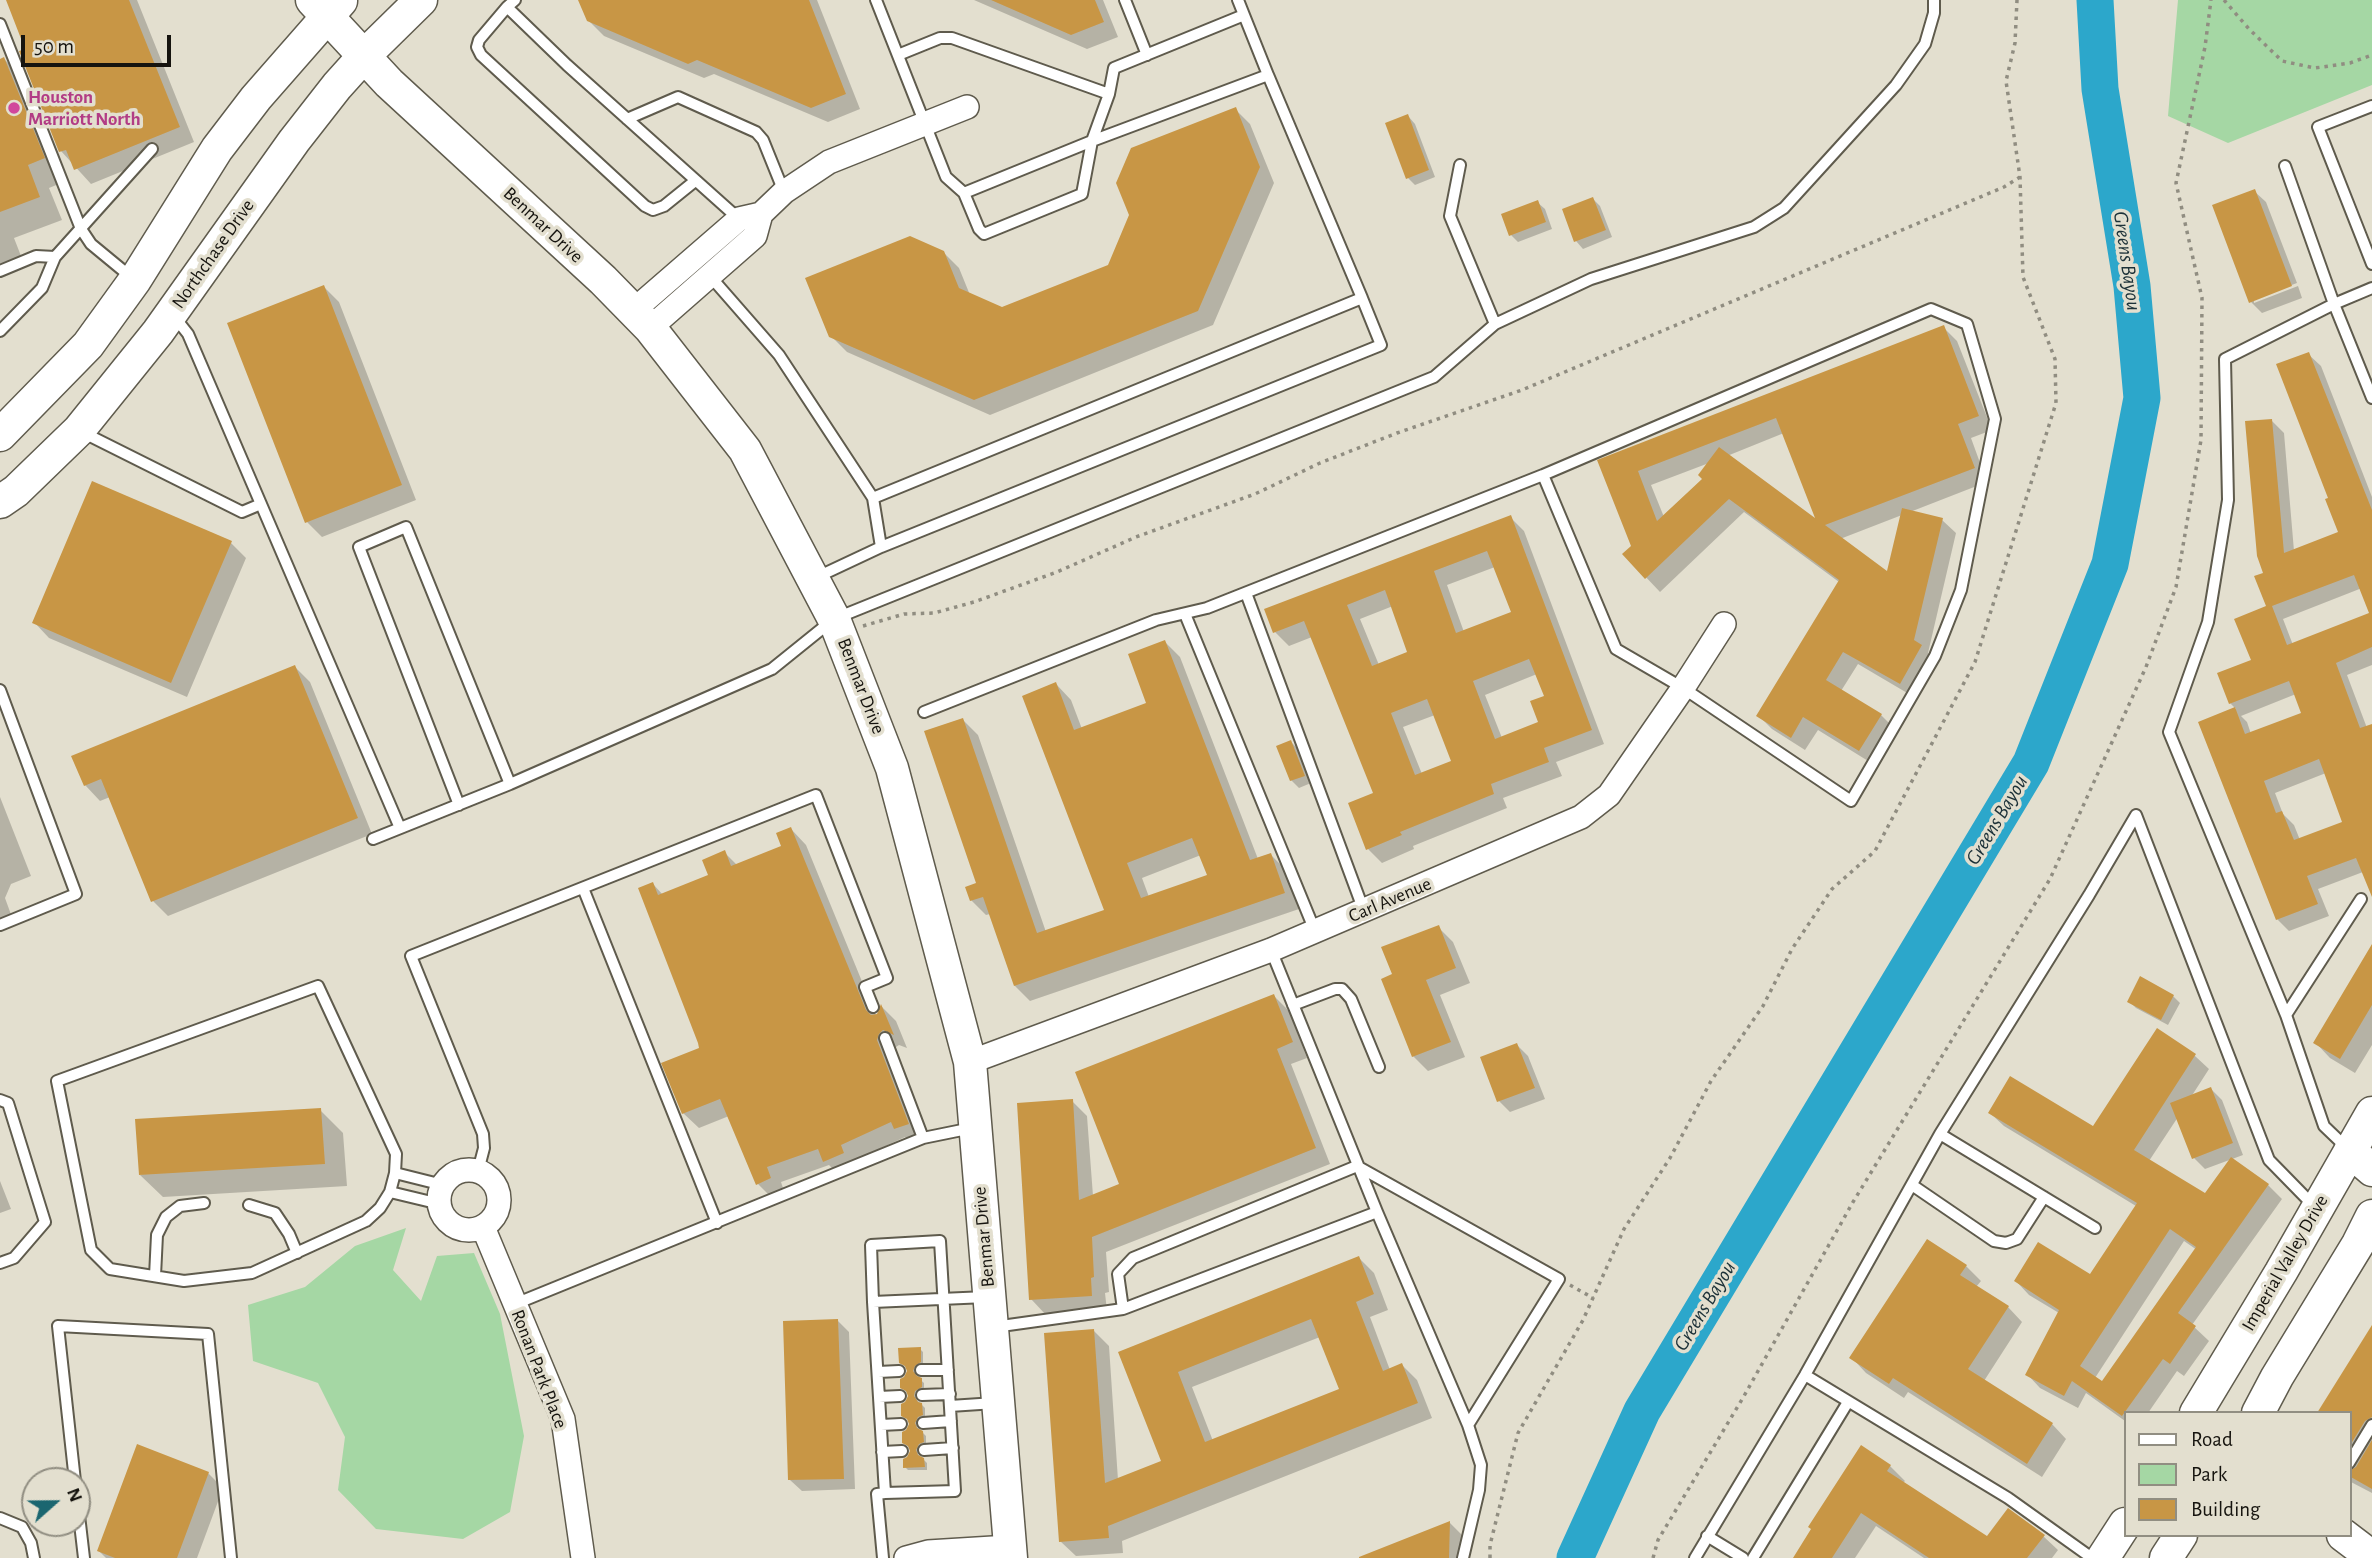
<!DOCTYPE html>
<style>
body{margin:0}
#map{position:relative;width:2372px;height:1558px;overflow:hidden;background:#e3dfcf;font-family:"Alegreya Sans",sans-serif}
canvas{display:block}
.legend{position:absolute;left:2124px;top:1411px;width:228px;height:126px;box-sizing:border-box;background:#e3dfcf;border:2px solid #918e82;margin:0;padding:9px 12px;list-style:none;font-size:21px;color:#16140f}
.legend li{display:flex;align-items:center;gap:14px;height:35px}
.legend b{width:35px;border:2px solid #918e82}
.north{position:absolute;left:21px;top:1467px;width:70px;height:70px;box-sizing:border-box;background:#e3dfcf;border:2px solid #918e82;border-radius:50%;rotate:69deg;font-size:19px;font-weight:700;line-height:28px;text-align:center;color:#16140f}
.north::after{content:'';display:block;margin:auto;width:24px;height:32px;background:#1b6670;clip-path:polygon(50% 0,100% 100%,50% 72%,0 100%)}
.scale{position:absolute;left:21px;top:35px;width:150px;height:32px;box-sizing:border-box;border:4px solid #16140f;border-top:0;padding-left:9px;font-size:21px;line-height:24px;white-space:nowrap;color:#16140f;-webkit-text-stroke:5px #e3dfcf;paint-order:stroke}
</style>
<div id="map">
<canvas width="2372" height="1558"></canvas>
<ul class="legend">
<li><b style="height:9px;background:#fff"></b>Road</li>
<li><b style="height:19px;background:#a5d7a4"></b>Park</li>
<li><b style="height:19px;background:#c89645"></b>Building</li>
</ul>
<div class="north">N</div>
<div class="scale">50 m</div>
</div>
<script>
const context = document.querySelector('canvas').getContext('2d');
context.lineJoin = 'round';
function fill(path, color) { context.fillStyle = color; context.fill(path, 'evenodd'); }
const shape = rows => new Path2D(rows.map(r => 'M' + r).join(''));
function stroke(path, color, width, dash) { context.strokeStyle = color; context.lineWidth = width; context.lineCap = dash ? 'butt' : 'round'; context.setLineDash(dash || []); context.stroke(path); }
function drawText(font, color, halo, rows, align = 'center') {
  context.font = font + ' "Alegreya Sans",sans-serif'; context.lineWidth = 7; context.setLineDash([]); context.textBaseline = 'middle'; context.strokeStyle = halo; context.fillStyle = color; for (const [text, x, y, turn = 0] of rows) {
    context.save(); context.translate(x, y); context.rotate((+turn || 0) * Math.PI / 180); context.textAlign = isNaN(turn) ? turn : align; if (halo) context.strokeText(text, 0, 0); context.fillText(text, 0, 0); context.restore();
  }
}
fill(shape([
 [2178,0,2372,0,2372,85,2228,143,2168,116],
 [406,1228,393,1270,421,1301,437,1256,474,1253,500,1314,524,1436,510,1512,463,1539,376,1529,338,1490,345,1437,318,1383,253,1361,248,1305,305,1287,355,1246]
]), '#a5d7a4');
fill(shape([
 [7,0,137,0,194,142,91,184,61,151,27,50],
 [580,0,817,0,860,109,828,122,714,74,704,78,604,36,588,20],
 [974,0,1103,0,1118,37,1087,49],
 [4,59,27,82,66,181,49,188,62,220,14,238,21,256,0,264,0,60],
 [1235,109,1250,124,1274,183,1213,325,990,415,847,352,831,336,943,252,959,268,970,295,1002,309,1110,266],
 [1408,116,1415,124,1435,177,1415,185,1408,178],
 [2254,191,2266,202,2297,283,2254,299,2254,303,2298,286,2302,298,2262,313,2251,302],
 [1593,199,1600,206,1612,237,1583,249,1576,241,1564,210],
 [1537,202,1545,209,1552,229,1518,242,1511,235],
 [324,287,339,302,416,500,322,537,307,522],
 [1943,327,1957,341,1992,430,1971,438,1987,482,1910,512,1942,520,1956,533,1928,653,1935,661,1914,697,1858,664,1841,691,1881,715,1895,729,1873,764,1818,730,1805,750,1772,729,1758,715,1839,582,1744,512,1660,592,1624,554,1633,546,1599,461],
 [1784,433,1819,523,1727,456],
 [1709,463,1704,479,1664,517,1651,485],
 [1902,515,1888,574,1840,539],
 [2308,354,2321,366,2372,497,2372,665,2347,675,2367,728,2372,726,2372,884,2363,872,2318,889,2329,916,2289,931,2277,919,2201,723,2236,709,2230,703,2253,661,2268,607,2265,574,2271,420,2284,433,2294,551,2340,533,2330,499],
 [2362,588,2372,614,2293,645,2283,619],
 [2296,694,2303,714,2251,734,2247,722,2241,716],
 [2326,773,2344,823,2300,840,2294,825,2283,814,2275,793],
 [1510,517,1524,531,1604,744,1556,762,1562,776,1503,798,1507,808,1413,846,1414,849,1382,863,1368,849,1375,794,1312,637,1289,646,1275,632],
 [1495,567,1513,613,1464,632,1447,585],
 [1393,606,1410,653,1379,665,1360,619],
 [1537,674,1546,697,1540,723,1502,738,1485,695],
 [1435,715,1453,762,1422,774,1403,727],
 [231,543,246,558,187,697,49,638,34,622],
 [1165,642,1180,657,1258,859,1271,855,1286,870,1299,909,1030,1001,1015,986,990,914,986,915,971,900,978,884,963,720,978,735,1046,932,1107,911,1056,684,1071,700,1082,729,1148,704],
 [1201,855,1209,876,1149,897,1142,878],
 [295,667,310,682,372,834,168,916,153,901,110,797,100,801,85,785],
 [1291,742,1298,749,1311,783,1299,788,1291,780],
 [0,797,31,876,11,884,5,898,13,920,0,925],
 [791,829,806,845,877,1018,882,1007,896,1021,907,1048,899,1045,893,1049,923,1139,911,1144,905,1137,855,1160,840,1176,829,1165,781,1182,785,1194,773,1199,758,1184,729,1116,699,1128,683,1113,701,1049,653,884,663,895,710,876,724,852,737,865,783,847],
 [1438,927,1453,942,1470,983,1440,995,1465,1057,1428,1071,1413,1056,1394,975],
 [2372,947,2372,1045,2355,1073,2330,1058,2315,1042],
 [1274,996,1289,1011,1307,1058,1291,1064,1330,1164,1106,1252,1109,1292,1105,1293,1107,1311,1046,1315,1031,1299,1072,1101,1087,1116,1093,1196,1121,1185],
 [2173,996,2180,1003,2168,1025,2136,1008,2129,1001],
 [2157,1031,2195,1056,2209,1069,2191,1097,2211,1089,2222,1100,2243,1155,2205,1169,2194,1158,2178,1117,2149,1161,2206,1196,2232,1159,2268,1185,2282,1199,2192,1325,2209,1341,2184,1376,2177,1371,2148,1413,2125,1413,2125,1421,2086,1393,2078,1408,2040,1388,2027,1374,2059,1313,2029,1295,2016,1281,2090,1276,2136,1206,2004,1126,1990,1113,2094,1128],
 [2184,1241,2197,1250,2102,1383,2095,1378],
 [1517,1045,1528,1056,1545,1099,1510,1112,1499,1101],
 [320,1110,343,1133,347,1186,163,1197,140,1175],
 [0,1181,11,1209,0,1213],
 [1359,1258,1374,1273,1388,1310,1370,1317,1390,1370,1402,1365,1417,1380,1432,1418,1122,1541,1123,1553,1076,1556,1060,1541,1094,1331,1109,1346,1118,1480,1163,1462,1120,1353],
 [1320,1337,1341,1390,1213,1441,1192,1387],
 [1966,1266,1981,1281,1976,1287,2008,1307,2022,1322,1984,1381,2052,1424,2066,1439,2042,1477,1908,1392,1904,1398,1866,1373,1852,1358],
 [838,1321,849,1332,855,1489,802,1491,790,1480],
 [2372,1327,2372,1493,2349,1481,2349,1413],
 [920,1349,923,1352,923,1365,917,1368,915,1375,924,1383,924,1390,918,1394,917,1400,925,1408,925,1418,921,1420,917,1427,926,1436,926,1445,922,1447,918,1454,927,1463,927,1470,908,1470,905,1467,912,1451,904,1442,911,1424,909,1420,903,1415,910,1396,902,1387,909,1371,901,1362],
 [1862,1448,1890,1466,1905,1481,1903,1483,1987,1538,2043,1536,2058,1550,2052,1558,1924,1558,1876,1526,1855,1558,1795,1558],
 [208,1473,223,1488,197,1558,106,1558,99,1551],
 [1450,1523,1465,1538,1464,1558,1362,1558]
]), '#0003');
stroke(shape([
 [1575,1558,1642,1411,2031,763,2110,564,2142,398,2132,286,2100,89,2095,0]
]), '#2ca7cb', 37);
fill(shape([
 [6,0,129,0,180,127,74,170,66,150,59,152,19,51,25,49],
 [578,0,809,0,846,94,811,108,697,60,688,64,587,21],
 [991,0,1095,0,1104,22,1071,35],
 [4,57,45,158,28,165,40,197,0,212,0,59],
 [1236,107,1260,167,1198,311,974,400,829,337,805,278,910,236,944,251,959,288,1002,307,1108,265,1129,215,1116,183,1131,148],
 [1408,114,1429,170,1406,179,1385,123],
 [2255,189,2292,286,2249,303,2212,205],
 [1593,197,1606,230,1574,242,1562,209],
 [1538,200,1546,222,1509,236,1501,214],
 [324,285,402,485,305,523,227,323],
 [1944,325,1979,416,1958,424,1975,468,1825,525,1887,571,1902,508,1943,518,1914,640,1922,645,1900,684,1843,652,1826,680,1882,714,1859,751,1803,717,1791,738,1756,716,1839,580,1729,499,1645,579,1622,554,1631,546,1597,460],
 [1776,418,1815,518,1719,447,1698,475,1702,479,1657,521,1638,471],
 [2309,352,2372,510,2372,647,2336,663,2360,728,2372,724,2372,897,2356,858,2307,876,2318,904,2276,920,2198,722,2235,707,2245,734,2301,713,2289,681,2229,704,2217,673,2251,660,2234,619,2266,606,2254,576,2263,573,2257,556,2245,421,2272,419,2284,553,2338,532,2325,499,2328,498,2276,364],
 [2354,575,2369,613,2287,645,2272,606],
 [2319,759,2342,822,2294,840,2282,811,2276,813,2264,781],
 [92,481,232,541,171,683,32,623],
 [1511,515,1592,730,1544,748,1549,762,1491,784,1494,794,1400,832,1402,835,1366,850,1348,803,1373,793,1304,621,1273,633,1264,609],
 [1487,551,1511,612,1456,633,1434,571],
 [1385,590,1407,652,1372,666,1347,605],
 [1529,659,1544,696,1530,701,1538,722,1495,739,1473,681],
 [1427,699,1451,761,1415,775,1391,713],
 [1165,640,1250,860,1271,853,1285,893,1014,986,983,897,970,901,965,887,976,883,924,731,963,718,1037,933,1104,910,1022,696,1056,682,1074,730,1146,703,1128,654],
 [1192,838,1207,875,1141,898,1127,863],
 [295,665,358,818,151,902,101,779,84,786,71,756],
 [1291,740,1305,776,1290,781,1276,746],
 [791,827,866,1010,871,1015,877,1014,881,1004,894,1035,883,1030,879,1034,877,1040,909,1124,894,1129,891,1122,841,1145,844,1153,823,1162,818,1149,767,1167,771,1178,756,1185,720,1099,682,1114,661,1063,699,1048,698,1043,638,888,653,882,658,895,708,875,702,860,725,850,731,866,781,846,776,833],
 [1439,925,1456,968,1426,980,1451,1042,1412,1057,1381,979,1392,974,1381,947],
 [2372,944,2372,1005,2340,1059,2313,1043],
 [2140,976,2174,995,2161,1020,2127,1002],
 [1274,994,1293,1042,1277,1049,1316,1148,1092,1237,1094,1277,1091,1278,1092,1296,1029,1300,1017,1103,1073,1099,1079,1200,1119,1184,1075,1072],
 [2157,1028,2196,1054,2134,1150,2205,1193,2231,1157,2269,1184,2178,1313,2196,1326,2170,1364,2163,1359,2122,1416,2072,1381,2064,1396,2025,1375,2059,1310,2014,1281,2038,1242,2090,1274,2137,1203,1988,1113,2010,1076,2093,1126],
 [2170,1229,2196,1247,2102,1381,2080,1366],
 [1517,1043,1535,1088,1497,1102,1480,1057],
 [2211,1087,2233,1143,2192,1159,2170,1103],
 [321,1108,325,1164,139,1175,135,1119],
 [1927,1239,1967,1265,1960,1275,2009,1306,1968,1369,2053,1423,2027,1464,1893,1378,1889,1384,1849,1358],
 [1359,1256,1374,1294,1356,1302,1383,1371,1402,1363,1418,1403,1108,1526,1109,1538,1059,1542,1044,1333,1094,1329,1105,1483,1161,1461,1118,1352],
 [1311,1319,1339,1389,1205,1442,1178,1372],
 [838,1319,844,1479,788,1480,783,1321],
 [2372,1325,2372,1417,2365,1421,2349,1447,2349,1413,2317,1413],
 [921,1347,921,1362,915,1366,913,1371,917,1376,922,1378,922,1387,915,1391,914,1396,918,1402,922,1403,923,1415,918,1417,915,1423,917,1428,923,1431,924,1442,919,1444,916,1450,918,1455,924,1458,925,1467,903,1468,903,1459,907,1457,910,1451,908,1446,902,1443,902,1432,906,1430,909,1424,907,1419,901,1416,901,1404,905,1402,908,1396,906,1391,900,1388,900,1379,904,1377,907,1371,905,1366,899,1363,898,1348],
 [2372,1440,2372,1489,2349,1476,2349,1471,2356,1467],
 [137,1444,209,1472,177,1558,115,1558,97,1551],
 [1861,1445,1891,1465,1887,1471,1987,1536,2008,1508,2045,1535,2027,1558,1929,1558,1861,1513,1832,1558,1793,1558,1811,1529,1808,1527],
 [1450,1521,1449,1558,1359,1558,1359,1557]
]), '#c89645');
const lane = shape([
 [515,0,507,7,567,65,739,219],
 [876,0,946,177,964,193,979,229,984,234,1082,194,1092,141,964,193],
 [1125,0,1147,55],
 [507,7,479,40,477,47,481,55,645,206,653,210,664,206,695,181],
 [1244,15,1268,75],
 [0,24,81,229,91,244,131,277],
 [898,55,940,38,952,38,1109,94],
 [2372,106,2318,127,2372,264],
 [627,119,678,97,756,132,763,140,784,192],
 [1092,141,1268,75,1362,298],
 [1092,141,1109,94,1114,68,1244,15,1238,0],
 [1460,165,1450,216,1495,324],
 [2285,166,2334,304,2372,398],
 [0,271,36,256,55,257],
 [710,276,779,355,873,498,1362,298,1381,345,881,547,815,578],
 [173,315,188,334,400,828],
 [0,331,42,288,55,257,152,149],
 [82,432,242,512,261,504],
 [873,498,881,547],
 [1246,593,1364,911],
 [1185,614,1315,931],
 [0,690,76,894,0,925],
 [924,712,1156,620,1207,608,1543,475,1931,309,1967,324,1995,419,1961,590,1935,656,1851,801,1683,688,1616,649,1543,475],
 [459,805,359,547,406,527,510,784],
 [373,839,510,784,772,669,834,619,1434,377,1495,324,1591,279,1754,227,1784,208,1896,85,1925,44,1934,13,1934,0],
 [583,888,717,1223],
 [1271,950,1377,1212,1468,1425],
 [318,986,396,1154,395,1173,390,1192,380,1208,366,1221,252,1273,184,1281,110,1269,91,1250,57,1081,318,986],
 [1293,1005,1335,989,1342,989,1351,999,1379,1067],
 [2286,1015,2361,899],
 [885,1038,923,1138],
 [0,1100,8,1103,45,1222,14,1258,0,1263],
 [1940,1134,2095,1228],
 [2348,1149,2324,1126,2286,1015,2169,732,2208,622,2228,500,2225,359,2334,304,2372,288],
 [478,1171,484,1148,483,1134,411,956,816,795,887,978,865,987,873,1007],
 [395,1173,443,1185],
 [1912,1185,1994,1241,2006,1243,2017,1239,2044,1197],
 [390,1192,440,1204],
 [249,1205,275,1213,289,1234,297,1253],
 [1377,1212,1123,1309,1118,1274,1133,1258,1357,1166,1559,1279,1468,1425,1481,1465,1479,1490,1463,1558],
 [155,1276,157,1235,166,1217,180,1206,204,1203],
 [873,1302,871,1245,940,1241,955,1491,885,1493],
 [515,1304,923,1138,972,1128],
 [994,1327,1123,1309],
 [921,1370,948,1370],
 [878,1372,899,1371],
 [1805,1375,2008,1498,2092,1558],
 [922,1395,950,1394],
 [879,1397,900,1396],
 [950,1406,995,1403],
 [923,1423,951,1421],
 [881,1425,901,1424],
 [924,1450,953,1448],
 [882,1452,902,1451],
 [2349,1463,2372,1425],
 [75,1481,58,1326,208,1334,231,1558],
 [77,1498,84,1558],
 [0,1518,22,1527,31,1543,34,1558],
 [1707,1536,1743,1558],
 [883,1558,877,1494,885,1493,873,1302,986,1297],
 [1695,1558,1805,1375,1940,1134,2089,895,2136,815,2269,1160,2314,1206],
 [1753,1558,1848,1402]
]);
const street = shape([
 [761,214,784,192,829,162,967,107],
 [634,310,739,219,761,214,755,236,650,328],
 [970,1062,1271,950,1581,817,1609,795,1683,688,1724,624],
 '439 1200a30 30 0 1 1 60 0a30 30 0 1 1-60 0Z',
 [483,1227,563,1419,583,1558],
 [906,1558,928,1552,1009,1547]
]);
const secondary = shape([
 [312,0,389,83,603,280,650,328,745,450,834,619,892,768,970,1062,1011,1558],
 [0,435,88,345,135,280,217,149,256,98,341,1],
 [0,502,16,491,79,430,158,332,294,141,337,86,364,56,421,0],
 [2350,1151,2372,1170],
 [2196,1413,2281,1272,2372,1113],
 [2258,1413,2277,1377,2358,1244,2372,1216],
 [2343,1535,2372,1557],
 [2103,1558,2125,1524],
 [2166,1558,2181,1535]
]);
stroke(lane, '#5f5b4d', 14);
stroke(street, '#5f5b4d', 26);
stroke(secondary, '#5f5b4d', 35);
stroke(shape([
 [2224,0,2249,29,2282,61,2315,68,2350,63,2372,55],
 [863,626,904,614,934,613,974,602,1057,572,1136,537,1255,494,1320,463,1397,433,1522,390,2004,187,2020,177],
 [1570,1285,1593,1298],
 [1490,1558,1490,1545,1518,1433,1583,1320,1624,1229,1670,1158,1711,1081,1763,1006,1792,949,1832,889,1875,851,1975,662,2056,403,2055,359,2023,277,2020,177,2006,81,2015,43,2017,0],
 [1653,1558,1658,1540,1744,1396,1853,1202,2050,879,2146,667,2176,587,2201,440,2202,298,2176,183,2205,47,2211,0]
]), '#908d81', 3.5, [3.5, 5]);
stroke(lane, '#fff', 10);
stroke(street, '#fff', 23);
stroke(secondary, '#fff', 32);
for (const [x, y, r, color] of [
 [14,108,7,"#d1479c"]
]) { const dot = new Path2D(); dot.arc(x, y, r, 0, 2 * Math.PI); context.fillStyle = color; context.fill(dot); stroke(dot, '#e3dfcf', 2.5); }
drawText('bold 19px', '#b23c85', '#e3dfcf', [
 ["Houston",28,97],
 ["Marriott North",28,119]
], 'left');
drawText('19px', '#16140f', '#e3dfcf', [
 ["Benmar Drive",543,225,43],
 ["Northchase Drive",213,254,-55],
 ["Benmar Drive",861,686,69],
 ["Carl Avenue",1390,900,-23],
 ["Benmar Drive",984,1237,-95],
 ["Imperial Valley Drive",2285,1263,-60],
 ["Ronan Park Place",539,1369,69]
]);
drawText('italic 21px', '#1c3138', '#e3dfcf', [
 ["Greens Bayou",2127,261,82],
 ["Greens Bayou",1997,820,-59],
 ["Greens Bayou",1705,1306,-59]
]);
</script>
